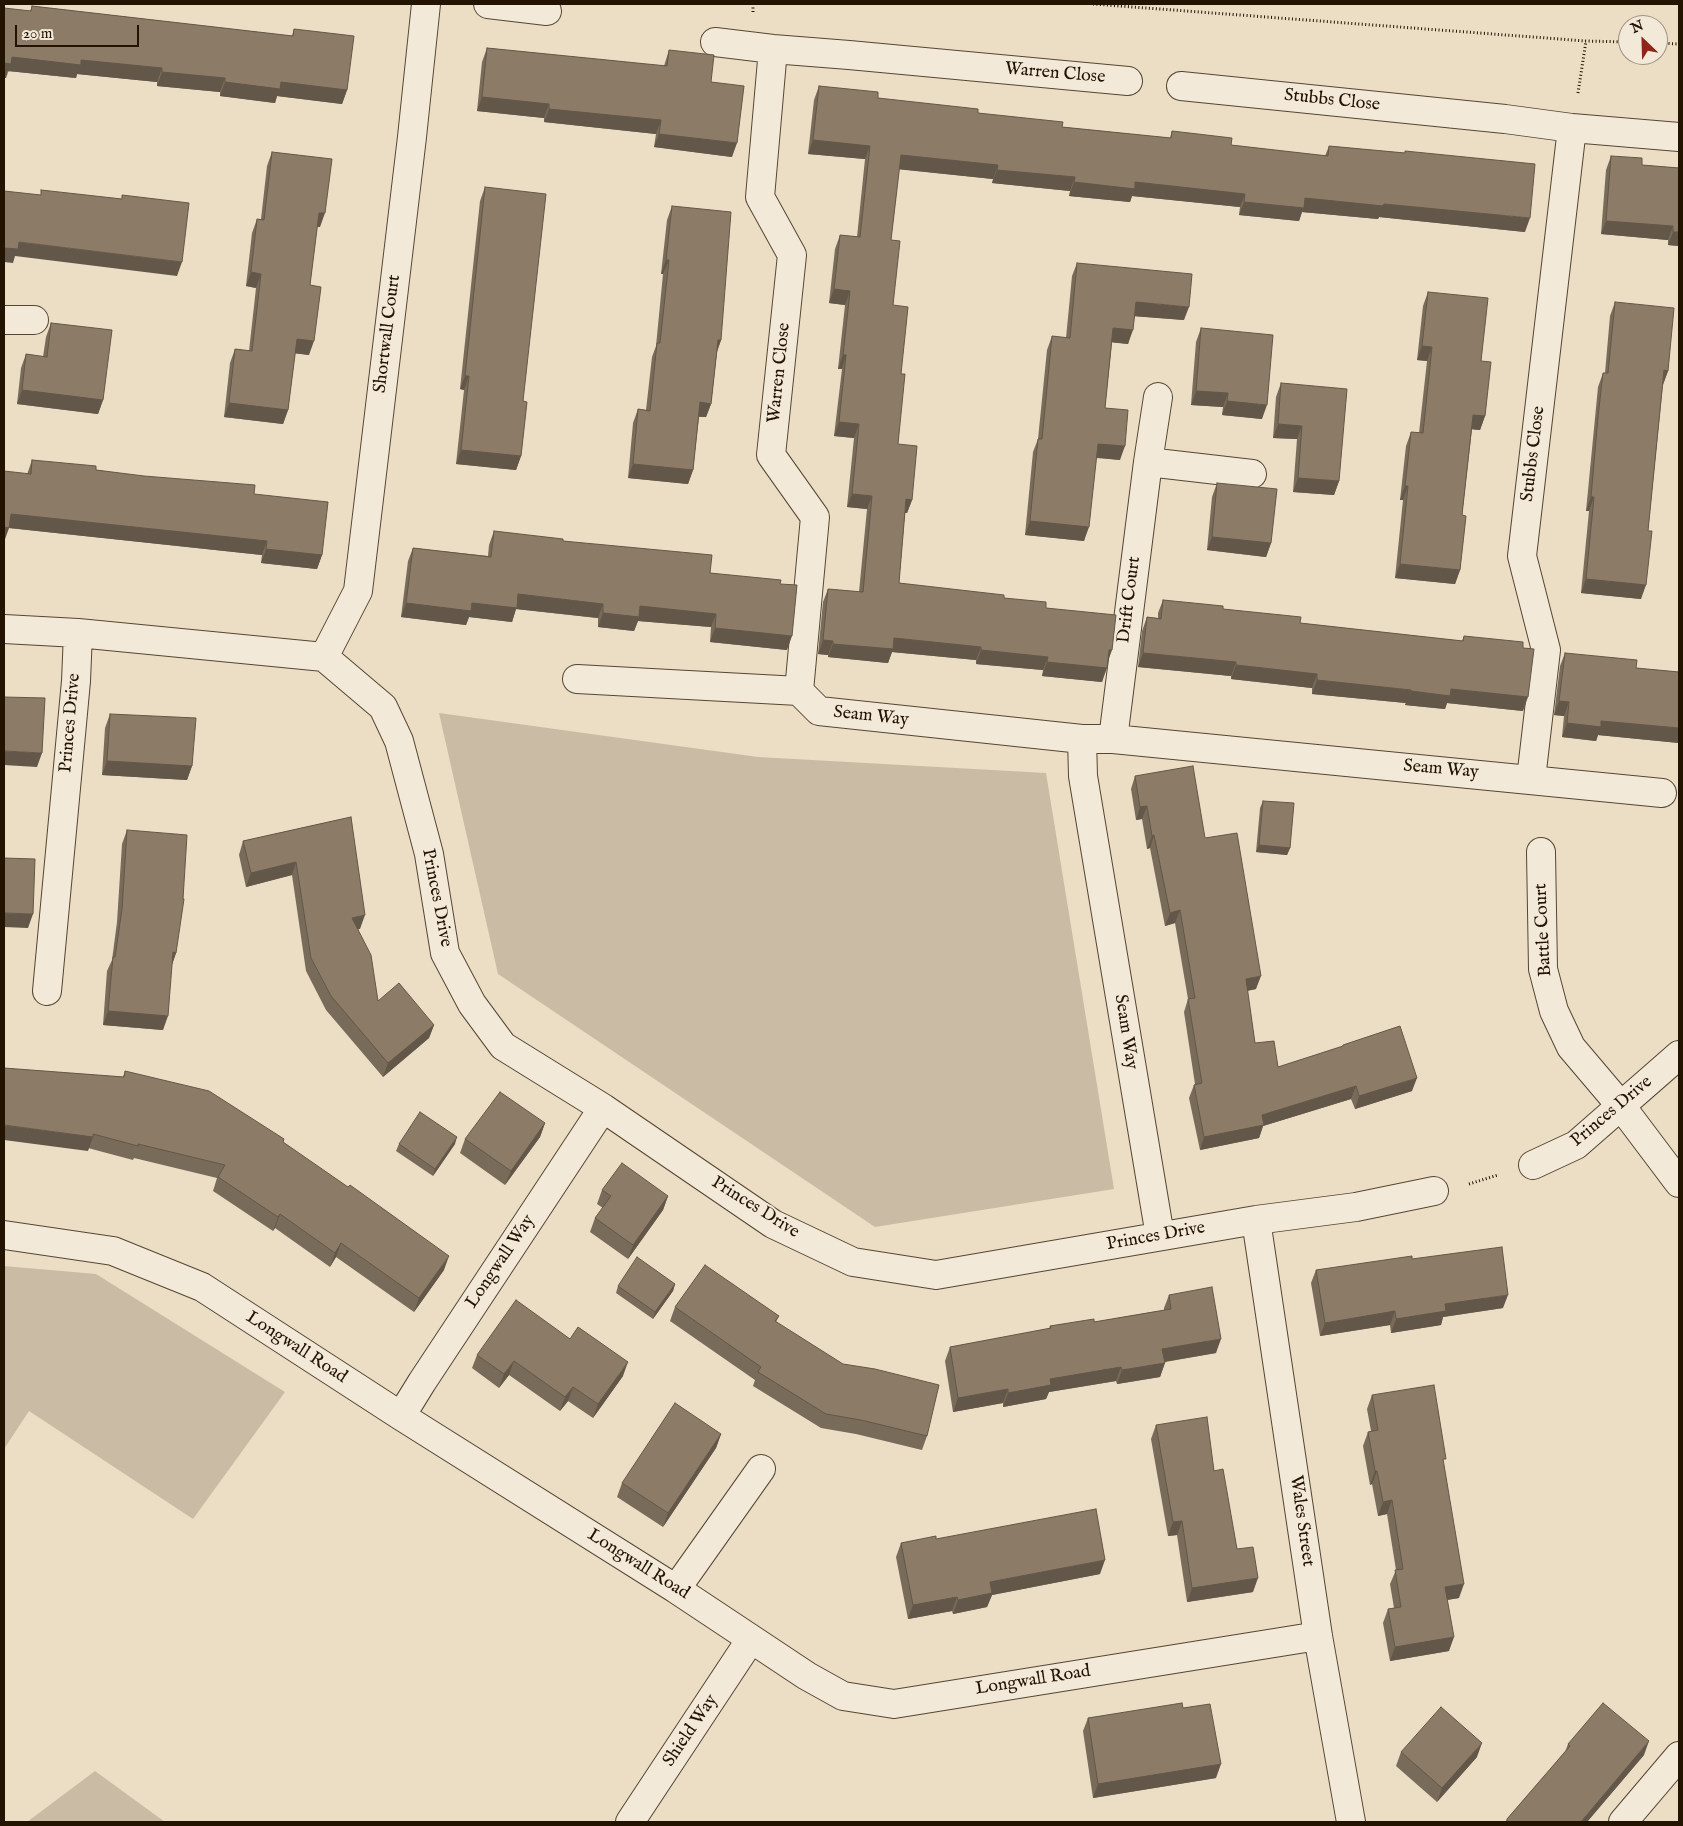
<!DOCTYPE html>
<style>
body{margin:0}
#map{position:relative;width:1683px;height:1826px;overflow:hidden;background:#ecddc5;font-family:"IM FELL English",serif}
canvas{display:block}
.frame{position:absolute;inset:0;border:5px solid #231301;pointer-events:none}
.north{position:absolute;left:1618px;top:15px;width:50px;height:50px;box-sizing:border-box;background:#f3e9d9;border:1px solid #a09383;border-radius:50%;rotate:336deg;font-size:14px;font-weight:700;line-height:20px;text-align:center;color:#231301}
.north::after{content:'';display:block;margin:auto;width:18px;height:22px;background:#8f2418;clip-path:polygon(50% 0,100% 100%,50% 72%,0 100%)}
.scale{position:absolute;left:15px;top:25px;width:124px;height:22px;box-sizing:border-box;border:2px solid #231301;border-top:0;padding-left:6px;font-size:15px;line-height:18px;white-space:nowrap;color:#231301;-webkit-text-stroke:4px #f3e9d9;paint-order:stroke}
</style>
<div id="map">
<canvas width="1683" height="1826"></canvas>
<div class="frame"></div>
<div class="north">N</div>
<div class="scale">20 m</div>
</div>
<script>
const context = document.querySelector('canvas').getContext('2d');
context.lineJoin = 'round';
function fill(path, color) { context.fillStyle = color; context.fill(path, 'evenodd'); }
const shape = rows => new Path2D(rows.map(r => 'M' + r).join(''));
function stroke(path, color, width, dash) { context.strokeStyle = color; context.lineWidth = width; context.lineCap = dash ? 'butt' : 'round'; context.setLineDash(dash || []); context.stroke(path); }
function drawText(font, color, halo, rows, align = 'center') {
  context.font = font + ' "IM FELL English",serif'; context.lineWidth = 4; context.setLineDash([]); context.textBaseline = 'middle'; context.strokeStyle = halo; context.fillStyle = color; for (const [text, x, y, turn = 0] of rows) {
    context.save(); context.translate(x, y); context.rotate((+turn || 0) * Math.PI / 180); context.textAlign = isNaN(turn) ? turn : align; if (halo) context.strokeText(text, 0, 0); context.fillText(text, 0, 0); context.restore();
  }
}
fill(shape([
 [439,713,758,757,1046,773,1114,1189,875,1227,498,974],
 [4,1266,96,1274,285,1392,193,1519,29,1411,4,1449],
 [95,1771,165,1822,27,1822]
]), '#cabba4');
const minor = shape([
 [488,4,547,11],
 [715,42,773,49,849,55,1128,81],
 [773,49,760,197,792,255,771,455,815,517,799,691],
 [1181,86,1505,119,1572,128,1679,137],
 [4,320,34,320],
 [1148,462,1252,474],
 [4,629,78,633,324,657,383,707,399,741,429,854,445,953,472,1004,503,1046,603,1108,773,1224,853,1262,936,1275,1256,1220,1356,1207,1434,1191],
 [324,657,358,591,412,137,426,4],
 [577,679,799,691,819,711,1082,739,1113,739,1662,793],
 [1082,739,1083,776,1160,1236],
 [1113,739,1148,462,1158,397],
 [1531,779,1546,650,1522,556,1572,128],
 [1541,852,1543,969,1554,1011,1571,1047,1621,1106,1679,1183],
 [47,991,76,681,78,633],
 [1533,1165,1576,1145,1679,1055],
 [1256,1220,1318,1636,1351,1822],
 [4,1235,113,1251,202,1287,401,1416,676,1589,807,1676,843,1696,894,1704,1318,1636],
 [401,1416,422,1382,603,1108],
 [676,1589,761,1469],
 [630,1822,751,1639],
 [1623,1822,1679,1756]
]);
stroke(minor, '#554632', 30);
stroke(shape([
 [1093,4,1586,41,1628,42],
 [753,12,753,4],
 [1658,43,1679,44],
 [1578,93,1586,41],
 [1469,1184,1498,1175]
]), '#231301', 3, [1, 2.5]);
stroke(minor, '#f3e9d9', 28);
fill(shape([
 [32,6,292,36,294,29,347,90,342,104,277,96,275,103,220,96,220,92,157,86,157,82,77,74,76,78,8,71,6,78],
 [487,48,664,66,669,50,711,82,732,157,654,147,656,134,544,122,544,118,477,111,482,62],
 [819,86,878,98,978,113,1062,127,1170,138,1172,131,1231,145,1325,156,1329,146,1405,153,1405,151,1525,232,1379,217,1378,219,1302,212,1299,221,1239,215,1240,207,1132,196,1130,202,1069,196,1070,191,992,183,993,179,899,169,891,240,893,305,901,374,898,444,912,500,907,513,905,513,899,583,1004,598,1046,608,1107,662,1102,682,1042,676,1043,670,976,664,976,660,892,652,888,663,828,657,828,655,818,654,823,602,828,589,859,592,867,509,847,507,854,438,834,436,842,369,838,369,845,305,829,303,835,249,840,235,857,237,865,159,808,154,814,100],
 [272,152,320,227,317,227,310,285,309,355,295,353,288,410,283,424,224,417,230,363,235,349,249,351,256,288,246,286,252,233,257,219,261,219,267,166],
 [1611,156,1642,165,1679,168,1679,246,1668,245,1668,240,1601,234,1606,170],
 [485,187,523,401,521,456,516,470,456,464,464,390,460,389,480,201],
 [672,206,721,340,717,352,711,404,706,417,699,417,693,470,688,484,628,478,633,423,638,409,646,410,652,357,656,346,663,274,661,274,667,220],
 [1077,263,1184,320,1135,316,1128,344,1112,342,1105,408,1120,460,1096,458,1084,541,1025,535,1033,452,1038,439,1047,350,1052,336,1066,338,1072,276],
 [1428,292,1481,361,1485,416,1480,430,1472,429,1462,515,1460,570,1455,584,1395,578,1403,500,1400,500,1406,446,1411,432,1419,433,1427,361,1417,360,1423,306],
 [1615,302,1668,371,1663,384,1641,599,1581,593,1589,511,1586,511,1598,387,1603,373,1605,373,1610,316],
 [51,323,103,400,98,414,17,404,21,368,26,354,43,357,46,337],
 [1201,328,1262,419,1222,415,1223,407,1191,405,1196,342],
 [1281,383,1339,481,1334,495,1293,492,1297,439,1273,438,1276,397],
 [32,460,254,494,322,555,317,569,261,563,262,555,9,528,4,542],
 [1217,483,1271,543,1266,557,1207,550,1212,497],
 [494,531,563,541,710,573,780,584,787,650,710,642,711,627,638,621,634,631,598,627,598,618,516,609,512,622,469,617,466,625,401,617,408,561,413,548,488,556,489,545],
 [1163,600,1300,623,1462,641,1464,636,1523,648,1523,711,1447,703,1445,709,1405,705,1406,703,1312,694,1312,688,1231,679,1231,676,1138,667,1142,631,1147,617,1158,618,1158,613],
 [1565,653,1636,668,1679,672,1679,743,1598,735,1596,741,1562,737,1564,716,1554,715,1560,666],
 [110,714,192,766,187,780,102,775,105,728],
 [1135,776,1205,838,1256,989,1247,991,1255,1043,1278,1067,1342,1047,1343,1045,1412,1091,1355,1109,1351,1099,1263,1126,1259,1138,1200,1150,1189,1098,1194,1085,1195,1084,1184,1012,1188,999,1175,923,1165,926,1150,848,1147,849,1142,819,1136,820,1131,789],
 [1263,801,1290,848,1287,855,1256,852,1260,808],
 [351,817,360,929,358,929,378,1001,434,1025,429,1038,383,1077,326,1010,306,971,292,875,246,887,239,855,243,841],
 [127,830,176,953,172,965,163,1030,103,1025,107,971,112,960,117,922,122,844],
 [12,1069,123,1077,125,1071,284,1139,283,1142,444,1270,414,1312,336,1257,330,1267,275,1228,273,1231,213,1191,217,1178,134,1158,133,1160,88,1148,88,1151],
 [545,1123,540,1137,505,1185,460,1153,465,1139],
 [399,1144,455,1144,433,1176,396,1151],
 [602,1190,668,1196,663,1210,628,1259,590,1232,595,1218,603,1208,597,1204],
 [1412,1259,1503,1308,1443,1317,1441,1325,1391,1333,1390,1325,1320,1336,1311,1283,1316,1270],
 [675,1284,673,1291,653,1319,616,1293,618,1286],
 [1169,1295,1216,1353,1165,1362,1160,1377,1117,1384,1116,1381,1049,1392,1046,1399,1003,1407,1003,1403,953,1412,945,1361,950,1347,1049,1329,1050,1326,1094,1322,1164,1310,1164,1308],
 [675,1307,779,1316,776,1322,927,1436,922,1450,856,1434,821,1428,753,1386,755,1380,670,1321],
 [477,1355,623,1376,593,1418,568,1401,560,1411,509,1375,499,1388,472,1368],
 [1372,1395,1444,1465,1459,1598,1447,1600,1449,1651,1390,1661,1383,1623,1388,1609,1394,1608,1390,1584,1396,1570,1387,1514,1378,1516,1372,1484,1370,1485,1363,1446,1368,1432,1371,1431,1367,1409],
 [1156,1425,1214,1471,1237,1549,1253,1592,1187,1602,1177,1535,1168,1536,1151,1439],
 [721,1434,716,1448,663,1527,617,1497,622,1483],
 [936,1539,1100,1574,992,1595,987,1607,953,1614,952,1611,908,1619,896,1557,901,1543],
 [1183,1708,1216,1778,1093,1798,1083,1731,1088,1718],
 [1568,1744,1644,1755,1587,1822,1506,1822,1507,1819,1565,1752],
 [1401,1752,1477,1757,1437,1802,1396,1766]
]), '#786b59');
fill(shape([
 [12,57,81,60,162,68,157,82,77,74,76,78,8,71,6,78,4,78,4,63],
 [162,72,225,78,220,92,157,86],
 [225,82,281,82,347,90,342,104,277,96,275,103,220,96],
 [482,97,549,104,544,118,477,111],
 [549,109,661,120,656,134,544,122],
 [659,134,737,143,732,157,654,147],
 [813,140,870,146,865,159,808,154],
 [901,155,998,165,993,179,896,169],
 [997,170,1075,177,1070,191,992,183],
 [1074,182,1135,182,1245,194,1240,207,1132,196,1130,202,1069,196],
 [1305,198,1384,204,1530,218,1525,232,1379,217,1378,219,1302,212,1299,221,1239,215,1244,202],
 [319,213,325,213,320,227,314,227],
 [1606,221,1673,226,1668,240,1601,234],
 [1673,232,1679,232,1679,246,1668,245],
 [19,242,182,262,177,276,15,256,13,263,4,262,4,248],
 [666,260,669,260,663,274,661,274],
 [251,272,261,274,256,288,246,286],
 [834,289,850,291,845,305,829,303],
 [1136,302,1189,307,1184,320,1131,316],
 [1113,328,1133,330,1128,344,1108,342],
 [297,339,314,341,309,355,292,353],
 [718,340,721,340,716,354],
 [1422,346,1432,347,1427,361,1417,360],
 [843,355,846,355,842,369,838,369],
 [1664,370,1668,371,1663,385],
 [465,376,469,376,464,390,460,389],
 [22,390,103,400,98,414,17,404],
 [1196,391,1228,393,1223,407,1191,405],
 [1227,401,1267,405,1262,419,1222,415],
 [700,402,711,404,706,417,695,416],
 [229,403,288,410,283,424,224,417],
 [1473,415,1485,416,1480,430,1468,429],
 [839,422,859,424,854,438,834,436],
 [1278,424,1302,426,1297,439,1273,438],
 [1098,444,1125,446,1120,460,1093,457],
 [461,450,521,456,516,470,456,464],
 [633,464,693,470,688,484,628,478],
 [1298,478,1339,481,1334,495,1293,492],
 [1405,486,1408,486,1403,500,1400,500],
 [852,494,872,496,867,509,847,507],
 [1591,497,1594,497,1589,511,1586,511],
 [906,499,912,500,907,513,901,513],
 [11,514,267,541,262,555,9,528,4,542,4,527],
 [1030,521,1089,527,1084,541,1025,535],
 [1212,537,1271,543,1266,557,1207,550],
 [266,549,322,555,317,569,261,563],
 [1400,564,1460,570,1455,584,1395,578],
 [1586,579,1646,585,1641,599,1581,593],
 [518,594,603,604,598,618,516,609,512,622,469,617,466,625,401,617,406,603,472,603],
 [640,606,716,614,711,627,638,621,634,631,598,627,603,613],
 [715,628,792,636,787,650,710,642],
 [894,638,981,647,976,660,892,652,888,663,828,657,833,644],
 [823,640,833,641,828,655,818,654],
 [981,650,1048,657,1043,670,976,664],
 [1109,650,1112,650,1107,664],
 [1143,653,1236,662,1231,676,1138,667],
 [1047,662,1107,668,1102,682,1042,676],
 [1236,665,1317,674,1312,688,1231,679],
 [1317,680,1411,690,1406,703,1312,694],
 [1451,689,1528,697,1523,711,1447,703,1445,709,1405,705,1411,691],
 [1559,701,1569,702,1564,716,1554,715],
 [1601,721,1679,728,1679,743,1598,735,1596,741,1562,737,1567,723],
 [4,751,42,753,37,767,4,765],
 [107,761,192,766,187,780,102,775],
 [1147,806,1142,819,1136,820,1140,807],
 [1154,835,1150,848,1147,849,1152,836],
 [1259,845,1290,848,1287,855,1256,852],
 [296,862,292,875,246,887,251,873],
 [1180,910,1175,923,1165,926,1170,913],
 [4,913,33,914,28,928,4,927],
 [365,915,360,929,347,931,352,918],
 [173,952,176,953,171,967],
 [1261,976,1256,989,1241,992,1246,979],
 [108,1011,168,1016,163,1030,103,1025],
 [434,1025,429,1038,383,1077,388,1063],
 [1417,1078,1412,1091,1355,1109,1359,1096],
 [1356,1086,1351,1099,1263,1126,1259,1138,1200,1150,1204,1137,1262,1115],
 [545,1123,540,1137,505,1185,511,1171],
 [4,1125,93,1137,88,1151,4,1140],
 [457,1137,455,1144,433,1176,435,1169],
 [668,1196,663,1210,628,1259,633,1245],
 [280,1214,275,1228,273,1231,278,1217],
 [341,1243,336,1257,330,1267,335,1253],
 [449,1256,444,1270,414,1312,419,1298],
 [675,1284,673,1291,653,1319,655,1312],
 [1508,1295,1503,1308,1443,1317,1441,1325,1391,1333,1396,1319,1445,1304],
 [1395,1311,1390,1325,1320,1336,1325,1323],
 [1221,1339,1216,1353,1157,1363,1162,1349],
 [514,1361,509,1375,499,1388,504,1374],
 [628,1362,623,1376,593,1418,598,1404],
 [1165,1363,1160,1377,1117,1384,1122,1370],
 [1121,1367,1116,1381,1049,1392,1046,1399,1003,1407,1008,1393,1050,1379],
 [573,1387,568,1401,560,1411,565,1397],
 [1008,1389,1003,1403,953,1412,958,1398],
 [721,1434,716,1448,663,1527,668,1513],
 [1375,1471,1377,1471,1372,1484,1370,1485],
 [1392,1500,1387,1514,1378,1516,1383,1502],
 [1182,1521,1177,1535,1168,1536,1173,1522],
 [1105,1560,1100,1574,992,1595,987,1607,953,1614,958,1600,990,1582],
 [1258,1578,1253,1592,1187,1602,1192,1588],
 [1464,1584,1459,1598,1440,1601,1445,1587],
 [957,1597,952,1611,908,1619,913,1605],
 [1454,1637,1449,1651,1390,1661,1395,1647],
 [1649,1741,1644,1755,1587,1822,1581,1822],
 [1482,1743,1477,1757,1437,1802,1442,1788],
 [1221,1764,1216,1778,1093,1798,1098,1784]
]), '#625748');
const building = shape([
 [32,6,293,36,294,29,354,36,347,90,281,82,280,89,225,82,225,78,162,72,162,68,81,60,81,65,12,57,11,64,4,63,4,8,31,11,32,6],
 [487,48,667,66,669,50,714,55,711,82,744,86,737,143,659,134,661,120,549,109,549,104,482,97,487,48],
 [819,86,878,92,878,98,978,109,978,113,1063,122,1062,127,1171,138,1172,131,1232,138,1231,145,1328,156,1329,146,1405,153,1405,151,1535,164,1530,218,1384,204,1383,206,1305,198,1304,208,1244,202,1245,194,1135,182,1135,189,1074,182,1075,177,997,170,998,165,901,155,891,240,900,241,893,305,908,307,901,374,905,374,898,444,917,446,912,500,906,499,899,583,1004,595,1004,598,1046,602,1046,608,1116,615,1112,650,1109,650,1107,668,1047,662,1048,657,981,650,981,647,894,638,893,649,833,644,833,641,823,640,828,589,863,592,872,496,852,494,859,424,839,422,846,355,843,355,850,291,834,289,840,235,860,237,870,146,813,140,819,86],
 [272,152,332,159,325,213,319,213,310,285,321,287,314,341,297,339,288,410,229,403,235,349,252,351,261,274,251,272,257,219,264,220,272,152],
 [1611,156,1642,158,1642,165,1679,168,1679,232,1673,232,1673,226,1606,221,1611,156],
 [485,187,546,194,523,401,527,402,521,456,461,450,469,376,465,376,485,187],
 [41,190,122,199,122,195,189,203,182,262,19,242,18,249,4,248,4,191,41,195,41,190],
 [672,206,731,212,721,340,718,340,711,404,700,402,693,470,633,464,638,409,650,411,657,343,660,343,669,260,666,260,672,206],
 [1077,263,1192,274,1189,307,1136,302,1133,330,1113,328,1105,408,1128,410,1125,446,1098,444,1089,527,1030,521,1038,439,1042,439,1052,336,1070,338,1077,263],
 [1428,292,1488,298,1481,361,1491,362,1485,416,1473,415,1462,515,1466,516,1460,570,1400,564,1408,486,1405,486,1411,432,1423,433,1432,347,1422,346,1428,292],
 [1615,302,1674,308,1668,371,1664,370,1648,531,1652,531,1646,585,1586,579,1594,497,1591,497,1598,417,1603,373,1608,373,1615,302],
 [51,323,112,330,103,400,22,390,26,354,47,357,51,323],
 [1201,328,1273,335,1267,405,1227,401,1228,393,1196,391,1201,328],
 [1281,383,1347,389,1339,481,1298,478,1302,426,1278,424,1281,383],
 [32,460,96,466,96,470,144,476,255,485,254,494,328,502,322,555,266,549,267,541,11,514,9,528,4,527,4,471,31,474,32,460],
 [1217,483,1277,489,1271,543,1212,537,1217,483],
 [494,531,563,539,563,541,712,555,710,573,781,580,780,584,797,585,792,636,715,628,716,614,640,606,639,617,603,613,603,604,518,594,517,608,472,603,471,611,406,603,413,548,491,557,494,531],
 [1163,600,1223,606,1223,609,1301,617,1300,623,1463,641,1464,636,1523,642,1523,648,1534,649,1528,697,1451,689,1450,696,1411,691,1411,690,1317,680,1317,674,1236,665,1236,662,1143,653,1147,617,1161,619,1163,600],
 [1565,653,1637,660,1636,668,1679,672,1679,728,1601,721,1601,727,1567,723,1569,702,1559,701,1565,653],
 [4,697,45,698,42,753,4,751,4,697],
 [110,714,196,718,192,766,107,761,110,714],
 [1193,766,1205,838,1237,833,1261,976,1246,979,1255,1043,1274,1041,1278,1067,1343,1046,1343,1045,1400,1026,1417,1078,1359,1096,1356,1086,1262,1115,1264,1125,1204,1137,1194,1085,1202,1083,1188,999,1195,998,1180,910,1170,913,1154,835,1152,836,1147,806,1140,807,1135,776,1193,766],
 [1263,801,1294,803,1290,848,1259,845,1263,801],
 [351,817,365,915,352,918,371,955,378,1001,399,983,434,1025,388,1063,331,996,311,958,296,862,251,873,243,841,351,817],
 [127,830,187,835,183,899,184,899,176,953,173,952,168,1016,108,1011,113,957,115,957,122,909,127,830],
 [4,858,35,859,33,914,4,913,4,858],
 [4,1068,124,1077,125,1071,209,1091,284,1139,283,1142,348,1187,350,1185,449,1256,419,1298,341,1243,335,1253,280,1214,278,1217,218,1177,225,1165,138,1144,138,1146,93,1134,93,1137,4,1125,4,1068],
 [500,1092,545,1123,511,1171,465,1139,500,1092],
 [420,1112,457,1137,435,1169,399,1144,420,1112],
 [622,1163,668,1196,633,1245,595,1218,611,1196,602,1190,622,1163],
 [1502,1247,1508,1295,1445,1304,1446,1311,1396,1319,1395,1311,1325,1323,1316,1270,1412,1256,1412,1259,1502,1247],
 [637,1257,675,1284,655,1312,618,1286,637,1257],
 [705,1265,779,1316,775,1321,843,1364,875,1369,939,1385,927,1436,861,1420,826,1414,758,1372,761,1367,675,1307,705,1265],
 [1212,1287,1221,1339,1162,1349,1165,1363,1122,1370,1121,1367,1050,1379,1051,1385,1008,1393,1008,1389,958,1398,950,1347,1051,1328,1050,1326,1094,1319,1094,1322,1171,1309,1169,1295,1212,1287],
 [516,1300,570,1339,578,1327,628,1362,598,1404,573,1387,565,1397,514,1361,504,1374,477,1355,516,1300],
 [1434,1385,1446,1459,1443,1459,1464,1584,1445,1587,1454,1637,1395,1647,1388,1609,1401,1607,1395,1570,1403,1569,1392,1500,1383,1502,1377,1471,1375,1471,1368,1432,1378,1430,1372,1395,1434,1385],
 [675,1403,721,1434,668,1513,622,1483,675,1403],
 [1207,1417,1214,1471,1223,1469,1237,1549,1253,1547,1258,1578,1192,1588,1182,1521,1173,1522,1156,1425,1207,1417],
 [1096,1509,1105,1560,990,1582,992,1593,958,1600,957,1597,913,1605,901,1543,936,1536,936,1539,1096,1509],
 [1182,1703,1183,1708,1210,1704,1221,1764,1098,1784,1088,1718,1182,1703],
 [1603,1703,1649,1741,1581,1822,1507,1822,1507,1819,1570,1746,1568,1744,1603,1703],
 [1441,1707,1482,1743,1442,1788,1401,1752,1441,1707]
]);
fill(building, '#8c7c67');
stroke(building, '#625748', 1);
drawText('18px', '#231301', '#f3e9d9', [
 ["Warren Close",1055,74,5],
 ["Stubbs Close",1332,101,6],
 ["Shortwall Court",388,334,-83],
 ["Warren Close",780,373,-84],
 ["Stubbs Close",1534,454,-83],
 ["Drift Court",1130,600,-83],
 ["Seam Way",871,717,6],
 ["Princes Drive",71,723,-85],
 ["Seam Way",1441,770,5],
 ["Princes Drive",436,898,79],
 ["Battle Court",1544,930,-93],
 ["Seam Way",1125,1032,81],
 ["Princes Drive",1612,1112,-40],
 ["Princes Drive",755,1208,32],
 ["Princes Drive",1156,1237,-10],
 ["Longwall Way",501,1262,-56],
 ["Longwall Road",296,1348,33],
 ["Wales Street",1301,1521,82],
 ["Longwall Road",638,1565,32],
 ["Longwall Road",1033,1681,-9],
 ["Shield Way",691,1731,-56]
]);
</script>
